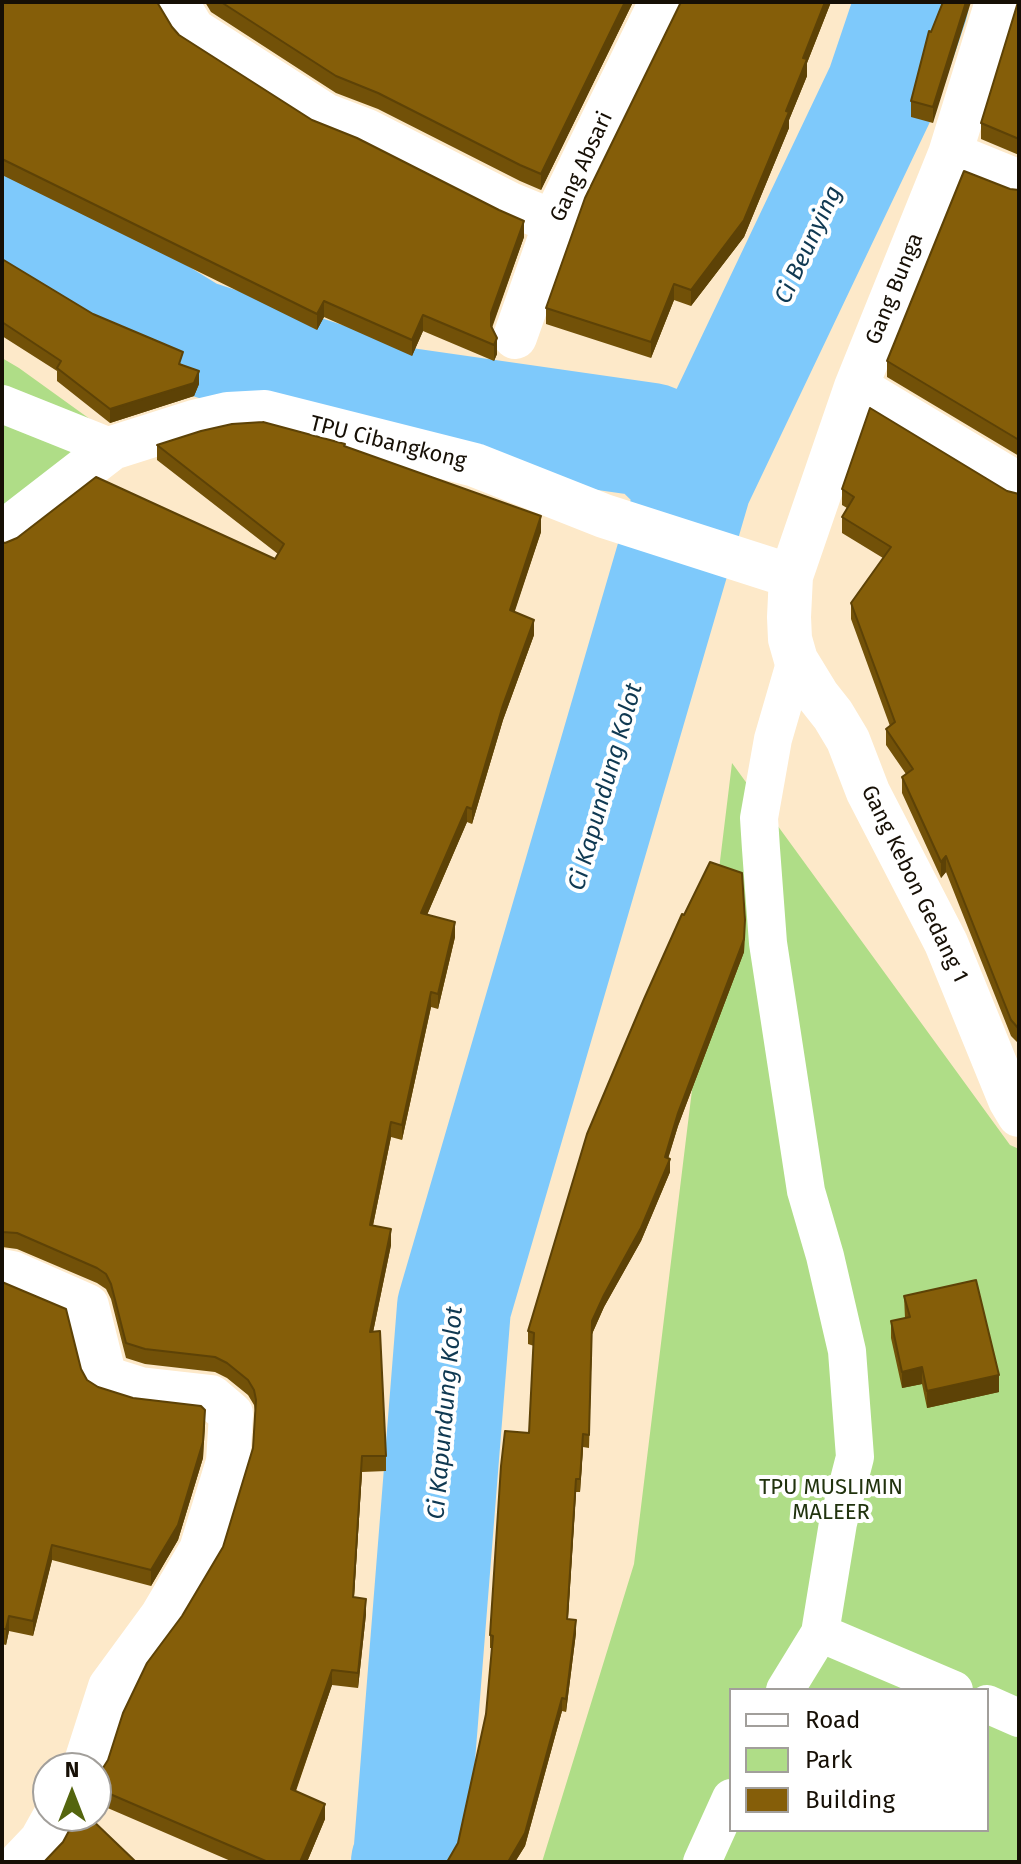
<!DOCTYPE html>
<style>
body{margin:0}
#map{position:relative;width:1021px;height:1864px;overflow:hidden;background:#fde9c9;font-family:"Fira Sans",sans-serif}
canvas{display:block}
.frame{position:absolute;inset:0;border:4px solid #160f05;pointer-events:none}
.legend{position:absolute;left:729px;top:1688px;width:260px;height:144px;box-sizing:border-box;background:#fff;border:2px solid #a29f9b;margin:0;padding:10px 14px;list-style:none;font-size:24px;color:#160f05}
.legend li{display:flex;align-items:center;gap:16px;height:40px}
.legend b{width:40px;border:2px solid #a29f9b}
.north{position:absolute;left:32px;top:1752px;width:80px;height:80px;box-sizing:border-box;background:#fff;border:2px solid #a29f9b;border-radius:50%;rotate:0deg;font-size:22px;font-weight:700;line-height:32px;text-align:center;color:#160f05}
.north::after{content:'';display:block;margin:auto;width:28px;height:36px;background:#54650e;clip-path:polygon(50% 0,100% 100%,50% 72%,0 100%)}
</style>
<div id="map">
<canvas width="1021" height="1864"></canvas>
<div class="frame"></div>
<ul class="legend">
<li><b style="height:10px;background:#fff"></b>Road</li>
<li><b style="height:22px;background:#afdd87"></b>Park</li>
<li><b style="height:22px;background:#855e09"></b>Building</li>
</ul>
<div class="north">N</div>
</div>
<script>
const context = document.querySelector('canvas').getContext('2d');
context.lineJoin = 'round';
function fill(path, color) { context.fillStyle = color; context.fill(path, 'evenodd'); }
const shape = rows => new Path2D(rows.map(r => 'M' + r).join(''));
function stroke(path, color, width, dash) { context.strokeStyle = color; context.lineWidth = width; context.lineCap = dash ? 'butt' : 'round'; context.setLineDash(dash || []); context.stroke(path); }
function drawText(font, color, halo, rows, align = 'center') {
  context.font = font + ' "Fira Sans",sans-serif'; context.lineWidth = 8; context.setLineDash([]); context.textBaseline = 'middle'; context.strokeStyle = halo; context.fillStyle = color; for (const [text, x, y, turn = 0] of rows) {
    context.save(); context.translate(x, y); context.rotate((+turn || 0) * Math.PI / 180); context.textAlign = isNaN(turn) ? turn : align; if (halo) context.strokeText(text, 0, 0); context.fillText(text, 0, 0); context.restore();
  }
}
fill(shape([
 [2,358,19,368,94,422,2,561],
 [732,763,1010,1145,1019,1149,1019,1862,542,1862,634,1564],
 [731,1690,987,1690,987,1830,731,1830]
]), '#afdd87');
stroke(shape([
 [2,182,71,261,193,336,400,404,651,440,695,483],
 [408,1862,410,1859,454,1307,695,483,883,88,912,2]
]), '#7ec9fb', 114);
stroke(shape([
 [2,404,112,448],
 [820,1633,954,1690],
 [785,1690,820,1633,838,1523,855,1457,847,1351,825,1256,806,1191,768,943,761,849,759,818,773,739,796,660],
 [987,1704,1019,1718],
 [702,1862,731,1798]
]), '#fff', 38);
stroke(shape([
 [176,2,193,30,325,115,367,131,510,204,554,222],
 [997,2,950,154,856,387,791,576,789,617,790,639,796,660,818,696,833,715,848,740,868,792,946,943,1010,1100,1019,1115],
 [950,154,1019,182],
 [515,337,562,204,661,2],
 [856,387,1019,485],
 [2,533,112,448,194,422,228,414,265,412,475,465,604,516,791,576],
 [2,1271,12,1273,87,1306,105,1378,140,1389,211,1397,231,1414,228,1462,201,1550,162,1616,110,1687,84,1768],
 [21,1862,41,1841,55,1816]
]), '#fff', 44);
fill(shape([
 [2,2,172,27,179,35,312,120,524,237,492,328,497,354,494,361,423,331,412,356,324,317,317,330,2,175],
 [205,2,633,2,541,190,520,181,378,109,336,93,211,12],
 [681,2,831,2,807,63,807,76,789,120,789,128,744,237,691,306,674,300,651,358,546,324,546,308],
 [943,2,933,123,911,117,911,101,931,32],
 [1019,2,1019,155,981,139,981,123],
 [1010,189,1019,190,1019,456,887,377,887,361],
 [2,259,93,314,183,365,199,384,194,396,110,423,57,381,57,371,2,336],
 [157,445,345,446,541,532,514,612,534,635,503,720,472,824,467,822,427,915,455,937,438,1009,431,1007,402,1140,391,1137,373,1225,391,1245,373,1332,386,1456,386,1471,362,1472,354,1597,366,1614,358,1688,332,1685,296,1791,325,1819,307,1862,233,1862,96,1803,96,1773,101,1771,108,1760,182,1616,223,1547,253,1448,255,1411,254,1405,248,1395,227,1378,215,1372,145,1364,126,1358,111,1299,106,1289,97,1283,17,1249,2,1247,2,542,275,559,278,554,157,460],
 [842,489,1007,491,1019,494,1019,1056,1017,1050,1017,1042,1011,1036,946,872,941,878,902,793,902,777,906,774,886,745,886,729,890,726,851,619,851,603,883,558,842,533,842,517,847,508,842,505],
 [745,933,744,952,678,1126,668,1158,670,1172,641,1241,604,1307,592,1334,589,1448,583,1447,580,1492,576,1492,568,1619,576,1633,566,1712,562,1711,525,1846,515,1862,447,1862,458,1843,486,1714,492,1648,490,1648,490,1635,529,1433,534,1346,528,1344,528,1331],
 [2,1282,81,1369,87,1380,98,1387,205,1425,203,1458,178,1540,151,1586,52,1560,33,1636,9,1631,6,1645,2,1644],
 [904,1296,999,1392,927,1408,922,1384,902,1388,891,1338,891,1321,905,1318]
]), '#725108');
fill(shape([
 [625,2,633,2,541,190,541,174],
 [825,2,831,2,807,63,807,76,789,120,789,128,744,237,691,306,691,290,786,111,803,58],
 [966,2,971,2,933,123,933,107],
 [524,221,524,237,491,329,491,342,491,313],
 [674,284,674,300,651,358,651,342],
 [324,301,324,317,317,330,317,314],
 [423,315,423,331,412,356,412,340],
 [497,338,497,354,494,361,494,345],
 [199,371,199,384,194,396,110,423,110,409],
 [541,516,541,532,510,626,510,610],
 [534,620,534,635,503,720,472,824,472,809,503,705],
 [467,807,467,822,421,929,421,913],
 [946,856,946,872,941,878,941,862],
 [745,920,744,952,678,1126,665,1169,670,1159,670,1172,641,1241,604,1307,592,1334,589,1448,592,1321,665,1157,678,1113],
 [455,922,455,937,438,1009,438,994],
 [431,992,431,1007,402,1140,402,1125],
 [391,1122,391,1137,370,1240,370,1225],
 [391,1229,391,1245,370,1347,370,1332],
 [922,1367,922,1384,902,1388,902,1372],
 [999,1375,999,1392,927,1408,927,1391],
 [205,1410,203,1458,178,1540,151,1586,151,1570],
 [583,1434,583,1447,580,1492,580,1479],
 [362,1456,362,1472,353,1612,353,1597],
 [576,1479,576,1492,567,1631,567,1619],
 [52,1545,52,1560,33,1636,33,1621],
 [366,1599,366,1614,358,1688,358,1673],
 [9,1616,9,1631,6,1645,6,1629],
 [576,1620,576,1633,566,1712,566,1699],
 [332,1670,332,1685,291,1804,291,1789],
 [562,1698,562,1711,525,1846,515,1862,508,1862],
 [325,1804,325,1819,307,1862,300,1862]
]), '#5d4206');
const building = shape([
 [2,2,157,2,172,27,179,35,312,120,357,138,499,210,524,221,491,313,491,326,497,338,494,345,423,315,412,340,324,301,317,314,2,159,2,2],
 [221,2,625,2,541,174,520,165,378,93,336,76,221,2],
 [681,2,825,2,803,58,807,59,786,111,789,112,744,220,691,290,674,284,651,342,546,308,585,198,681,2],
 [943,2,966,2,933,107,911,101,929,31,931,32,943,2],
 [1018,2,1019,2,1019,139,981,123,1018,2],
 [964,171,1010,189,1019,190,1019,440,887,361,964,171],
 [2,259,93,314,183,352,179,364,199,371,194,383,110,409,57,368,61,361,2,322,2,259],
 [870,408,1007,491,1019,494,1019,1029,1011,1020,946,856,941,862,902,777,913,769,886,729,895,722,851,603,891,547,842,517,854,497,842,489,870,408],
 [263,422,345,444,344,446,541,516,510,610,534,620,503,705,472,809,467,807,421,913,455,922,438,994,431,992,402,1125,391,1122,370,1225,391,1229,370,1332,380,1331,386,1456,362,1456,353,1597,366,1599,358,1673,332,1670,291,1789,325,1804,300,1862,268,1862,96,1788,96,1773,101,1771,108,1760,123,1713,147,1663,182,1616,223,1547,253,1448,256,1400,254,1390,248,1380,227,1363,215,1357,145,1349,126,1343,111,1284,106,1274,97,1268,17,1233,2,1232,2,542,5,543,17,538,96,477,275,559,284,544,157,445,201,431,232,424,263,422],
 [710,862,742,873,745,920,744,939,678,1113,665,1157,670,1159,641,1228,604,1295,592,1321,589,1435,583,1434,580,1479,576,1479,567,1619,576,1620,566,1699,562,1698,525,1833,508,1862,447,1862,458,1843,486,1714,493,1636,490,1635,501,1466,505,1431,529,1433,534,1333,528,1331,587,1134,644,999,682,914,684,915,710,862],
 [976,1280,999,1375,927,1391,922,1367,902,1372,891,1321,910,1317,904,1296,976,1280],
 [2,1282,66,1309,81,1369,87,1380,98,1387,133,1398,201,1406,205,1410,203,1442,178,1525,151,1570,52,1545,33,1621,9,1616,6,1629,2,1629,2,1282],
 [77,1816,88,1816,136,1862,44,1862,63,1842,77,1816]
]);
fill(building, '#855e09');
stroke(building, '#5d4206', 2);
drawText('22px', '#160f05', '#fff', [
 ["Gang Absari",582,167,-65],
 ["Gang Bunga",895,289,-68],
 ["TPU Cibangkong",388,443,14],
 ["Gang Kebon Gedang 1",914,884,64]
]);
drawText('22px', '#21330e', '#fff', [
 ["TPU MUSLIMIN",831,1488],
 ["MALEER",831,1513]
]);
drawText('italic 24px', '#0f3952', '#fff', [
 ["Ci Beunying",809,245,-65],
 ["Ci Kapundung Kolot",606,787,-74],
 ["Ci Kapundung Kolot",446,1413,-85]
]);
</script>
